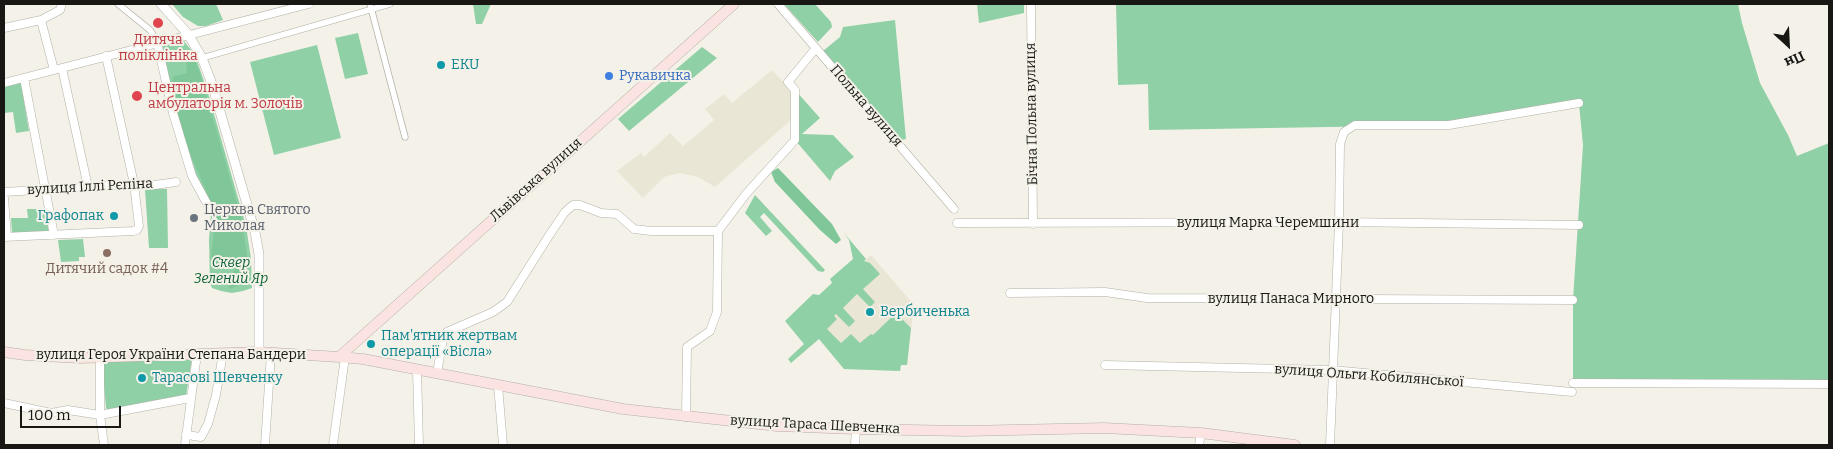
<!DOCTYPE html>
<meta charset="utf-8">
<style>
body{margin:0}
#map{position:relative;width:1833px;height:449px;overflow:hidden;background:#f4f2e8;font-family:Bitter,serif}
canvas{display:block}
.frame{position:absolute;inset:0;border:5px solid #181714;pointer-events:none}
.north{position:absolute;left:1763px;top:20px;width:50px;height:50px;-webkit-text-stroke:4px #f4f2e8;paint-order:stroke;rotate:155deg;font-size:14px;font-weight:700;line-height:20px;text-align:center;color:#181714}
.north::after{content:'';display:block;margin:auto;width:18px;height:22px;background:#181714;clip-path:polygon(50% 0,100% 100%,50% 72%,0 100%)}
.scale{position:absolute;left:20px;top:406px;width:101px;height:22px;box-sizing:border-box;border:2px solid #181714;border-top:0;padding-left:6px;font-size:15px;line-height:18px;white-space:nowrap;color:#181714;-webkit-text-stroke:4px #f4f2e8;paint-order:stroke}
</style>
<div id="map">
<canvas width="1833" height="449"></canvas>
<div class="frame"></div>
<div class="north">Пн</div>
<div class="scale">100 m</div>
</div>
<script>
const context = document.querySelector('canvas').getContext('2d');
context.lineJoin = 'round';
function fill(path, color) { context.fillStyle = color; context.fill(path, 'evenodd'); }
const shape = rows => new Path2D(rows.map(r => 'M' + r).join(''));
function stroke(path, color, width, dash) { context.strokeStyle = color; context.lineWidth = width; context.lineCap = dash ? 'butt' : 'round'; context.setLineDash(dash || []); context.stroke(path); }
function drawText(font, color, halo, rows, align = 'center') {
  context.font = font + ' Bitter,serif'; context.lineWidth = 4; context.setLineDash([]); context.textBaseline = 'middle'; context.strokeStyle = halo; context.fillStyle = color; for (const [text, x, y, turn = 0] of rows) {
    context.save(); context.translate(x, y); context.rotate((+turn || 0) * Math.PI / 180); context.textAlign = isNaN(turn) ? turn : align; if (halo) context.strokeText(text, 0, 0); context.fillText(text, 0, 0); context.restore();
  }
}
fill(shape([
 [772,70,793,92,791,120,715,187,698,177,679,173,664,177,643,198,617,171,641,153,644,157,670,133,683,146,714,120,705,109,724,94,732,103],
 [871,255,914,305,907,365,901,365,900,371,844,369,819,338,862,263]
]), '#eae6d5');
fill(shape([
 [172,4,216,4,223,20,206,26,198,26,183,17],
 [473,4,491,4,482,24,476,24],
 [784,4,815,4,831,22,832,27,818,42],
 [977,4,1024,4,1024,13,979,23],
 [1116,4,1738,4,1742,23,1760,83,1788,135,1797,156,1829,143,1829,384,1573,383,1573,300,1583,145,1579,104,1449,125,1149,130,1148,84,1118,85],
 [895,20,906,139,901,140,823,51,840,37,843,27],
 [358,33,368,74,345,79,335,38],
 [184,41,195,55,208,93,246,226,251,259,252,288,243,291,232,293,221,291,212,288,210,283,209,239,211,214,178,126,161,47],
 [317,45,341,138,274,155,250,62],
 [702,47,717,58,629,131,618,119],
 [21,83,29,131,16,133,13,112,4,113,4,87],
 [795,90,820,118,802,134,833,135,854,157,835,171,830,181,795,140],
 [145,189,167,189,168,248,149,248],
 [755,195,825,270,823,272,818,271,764,213,760,217,772,231,766,236,745,213],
 [27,209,45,209,49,233,12,233,11,218,28,218],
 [844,233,866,259,864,261,870,263,880,274,863,289,875,302,870,307,857,294,843,308,855,321,849,327,836,314,834,316,837,319,827,329,841,343,851,334,860,343,871,334,873,335,896,313,911,328,907,365,901,365,900,371,844,369,819,339,791,363,788,359,804,344,785,321,813,294,819,295,832,283,830,279,853,259,849,240],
 [83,239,85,257,79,257,79,261,61,262,58,240],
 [192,359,186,396,109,412,106,408,102,361]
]), '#8fd0a6');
fill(shape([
 [193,56,200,73,241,217,249,267,246,282,229,289,230,277,235,270,233,262,223,260,214,265,210,264,216,214,189,151,170,87,174,76,187,73,186,63],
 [778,168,832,224,841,240,836,244,820,230,775,182,771,172]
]), '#7fc799');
const pedestrian = shape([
 [118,4,150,30,157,42],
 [370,4,405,137],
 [202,58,390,4]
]);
const minor = shape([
 [778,4,954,209],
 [1031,4,1033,224],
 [4,28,41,20],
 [157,42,173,113,192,176,211,211],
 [62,68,88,187],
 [54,70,41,20,60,10,62,4],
 [24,78,54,235],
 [4,83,309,4],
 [4,192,134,184,155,185,176,182],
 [4,198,7,237],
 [957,223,1339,222,1579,225],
 [4,237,133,231,137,230,139,226,134,184,106,56],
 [1010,293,1105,292,1147,298,1573,300],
 [100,357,100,415,104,445],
 [1105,365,1332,370,1572,392],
 [417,370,419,445],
 [437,373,443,339,447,332,493,312,507,302,550,234,565,212,573,205,580,205,601,213,617,214,634,229,651,231,718,231],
 [1573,383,1829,384],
 [498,385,503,445],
 [4,403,51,413,68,410,100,415,190,398],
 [686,417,687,347,710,331,717,312,718,231,746,194,795,140,795,90,788,82,816,48],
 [186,434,193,436,201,437,208,424,216,395,223,353],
 [185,445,197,354],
 [265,445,271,353],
 [333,445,345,357],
 [855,445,856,429],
 [1199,445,1201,433],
 [1330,445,1339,222,1340,144,1344,132,1355,125,1449,125,1579,103]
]);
const tertiary = shape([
 [161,4,188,34,202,58,212,84,255,232,259,254,259,352]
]);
const secondary = shape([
 [4,352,25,355,81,358,259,352,339,357,363,359,623,409,777,426,856,429,964,431,1104,428,1201,433,1295,445],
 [339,357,734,4]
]);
stroke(pedestrian, '#b2b0a7', 7);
stroke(minor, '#b2b0a7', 9);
stroke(tertiary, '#b2b0a7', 10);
stroke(secondary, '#b2b0a7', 11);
stroke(pedestrian, '#fff', 5.5);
stroke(minor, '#fff', 8);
stroke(tertiary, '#fff', 9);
stroke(secondary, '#fbe3e1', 10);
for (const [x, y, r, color] of [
 [158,23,6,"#e0444e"],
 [441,65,5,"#0f9aa8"],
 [609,76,5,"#3f7fe0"],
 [137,96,6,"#e0444e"],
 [114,216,5,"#0f9aa8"],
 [194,218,5,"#6b7280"],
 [107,253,5,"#8d6e63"],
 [870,312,5,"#0f9aa8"],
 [371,344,5,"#0f9aa8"],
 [142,378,5,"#0f9aa8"]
]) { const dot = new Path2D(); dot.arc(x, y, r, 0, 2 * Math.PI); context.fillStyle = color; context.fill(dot); stroke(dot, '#f4f2e8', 2); }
drawText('14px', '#be3a42', '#f4f2e8', [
 ["Дитяча",158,40],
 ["поліклініка",158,56],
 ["Центральна",148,88,"left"],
 ["амбулаторія м. Золочів",148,104,"left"]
]);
drawText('14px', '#0d838f', '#f4f2e8', [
 ["EKU",451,65],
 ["Графопак",104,216,"right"],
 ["Вербиченька",880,312],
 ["Пам'ятник жертвам",381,336],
 ["операції «Вісла»",381,352],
 ["Тарасові Шевченку",152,378]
], 'left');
drawText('14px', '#366cbe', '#f4f2e8', [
 ["Рукавичка",619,76]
], 'left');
drawText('14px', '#181714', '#f4f2e8', [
 ["Польна вулиця",866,106,49],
 ["Бічна Польна вулиця",1032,114,-91],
 ["Львівська вулиця",536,180,-42],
 ["вулиця Іллі Рєпіна",90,187,-3],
 ["вулиця Марка Черемшини",1268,223],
 ["вулиця Панаса Мирного",1291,299],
 ["вулиця Героя України Степана Бандери",171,355],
 ["вулиця Ольги Кобилянської",1369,376,4],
 ["вулиця Тараса Шевченка",815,425,3]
]);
drawText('14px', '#5b616d', '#f4f2e8', [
 ["Церква Святого",204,210],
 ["Миколая",204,226]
], 'left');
drawText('italic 14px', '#0b6238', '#f4f2e8', [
 ["Сквер",231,263],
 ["Зелений Яр",231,279]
]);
drawText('14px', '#785e54', '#f4f2e8', [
 ["Дитячий садок #4",107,269]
]);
</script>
